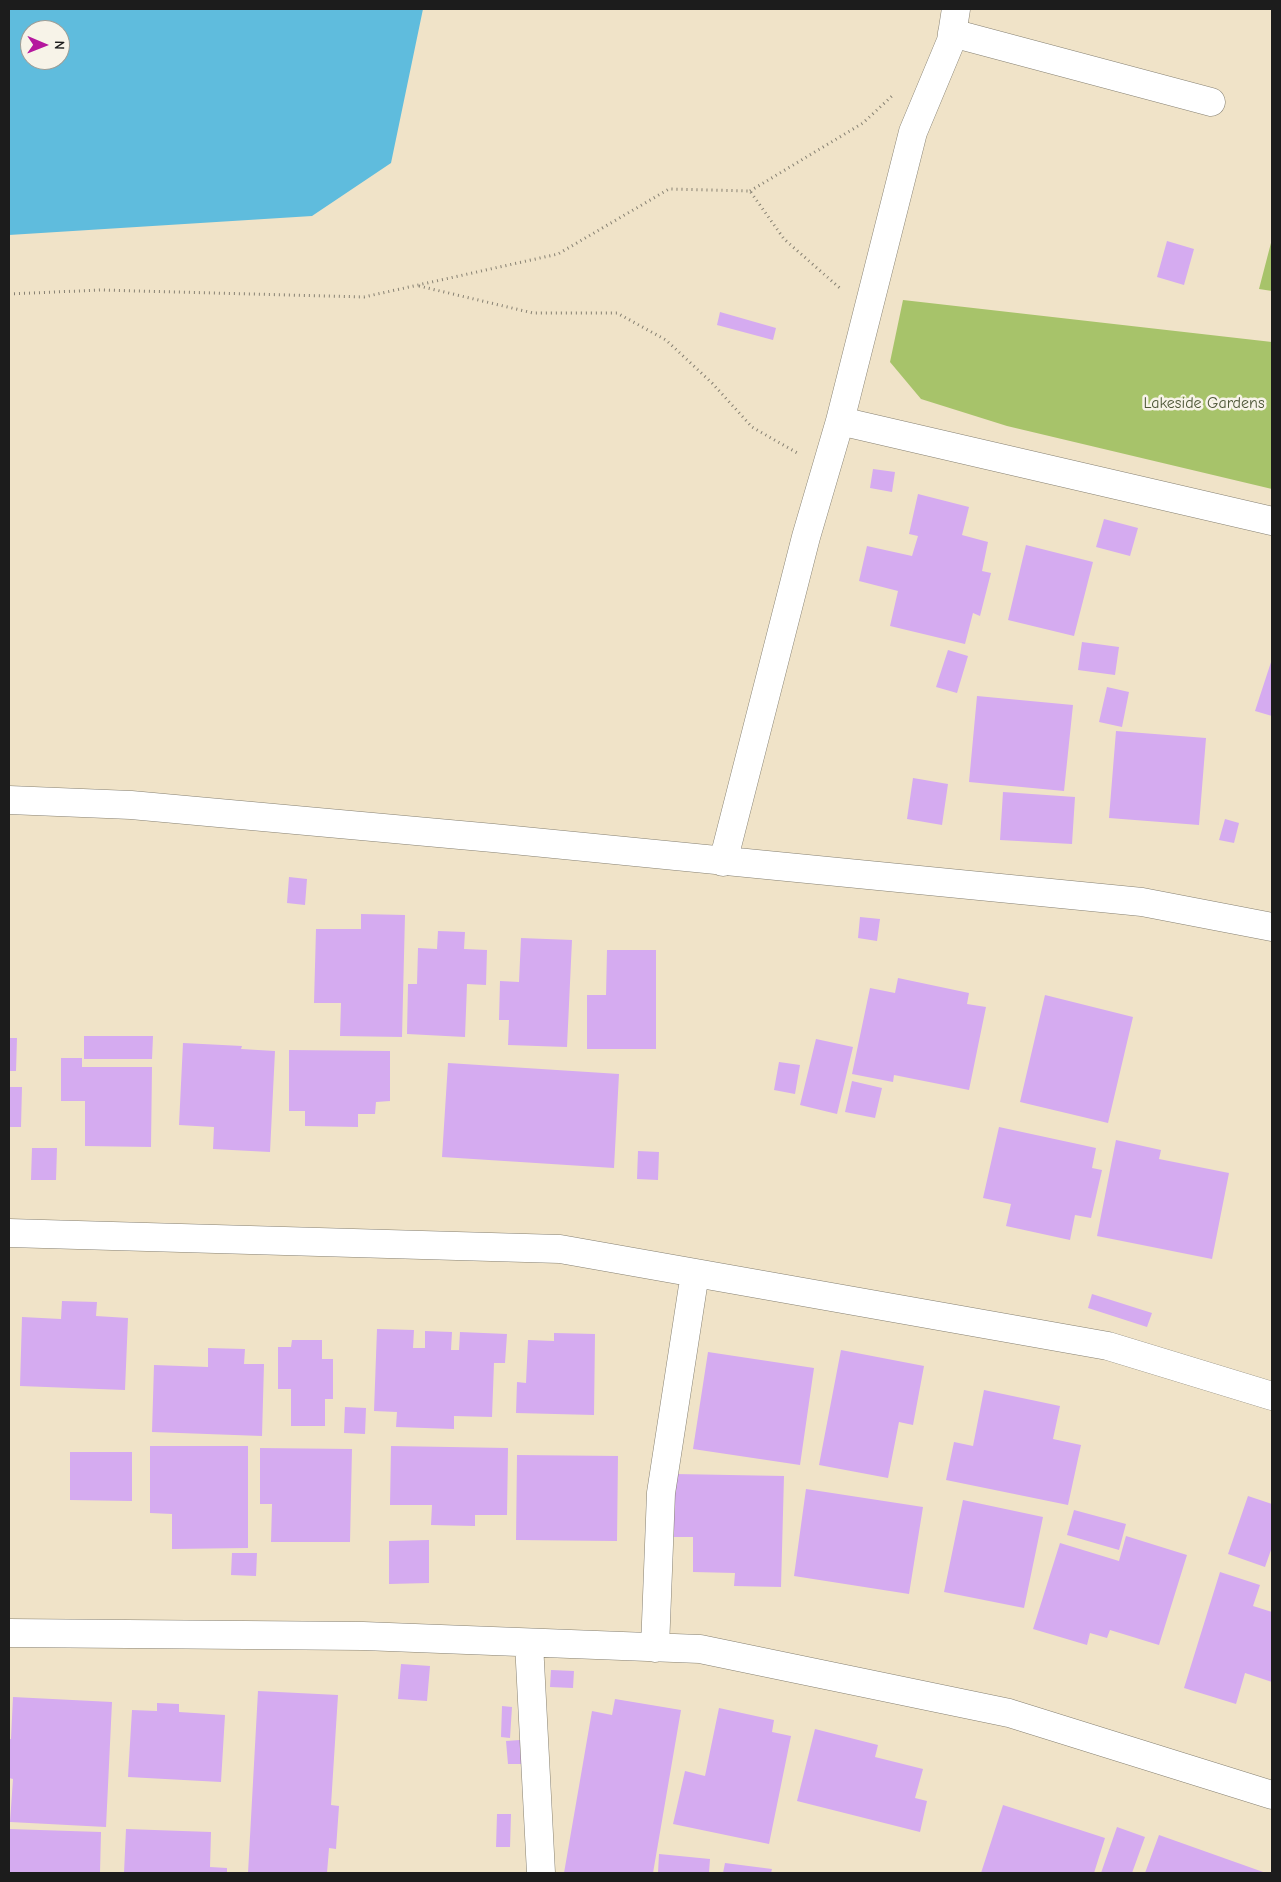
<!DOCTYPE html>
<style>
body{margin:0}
#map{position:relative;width:1281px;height:1882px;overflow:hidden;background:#f0e3c8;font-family:"Comic Neue",sans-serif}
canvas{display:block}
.frame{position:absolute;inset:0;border:10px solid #1c1c1c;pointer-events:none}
.north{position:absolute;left:20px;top:20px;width:50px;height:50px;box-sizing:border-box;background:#f7f3e8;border:1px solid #9f9d96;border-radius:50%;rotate:91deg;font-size:14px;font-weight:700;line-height:20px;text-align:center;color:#1c1c1c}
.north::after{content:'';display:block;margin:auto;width:18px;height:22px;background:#b5179e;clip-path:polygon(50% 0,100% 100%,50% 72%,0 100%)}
</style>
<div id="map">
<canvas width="1281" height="1882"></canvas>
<div class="frame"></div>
<div class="north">N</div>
</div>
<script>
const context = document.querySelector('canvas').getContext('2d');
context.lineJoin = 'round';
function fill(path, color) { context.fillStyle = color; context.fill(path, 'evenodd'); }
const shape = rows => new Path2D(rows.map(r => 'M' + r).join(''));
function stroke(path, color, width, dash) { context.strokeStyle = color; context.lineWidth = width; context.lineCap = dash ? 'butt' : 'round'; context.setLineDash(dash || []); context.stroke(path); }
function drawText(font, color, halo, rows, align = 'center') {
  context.font = font + ' "Comic Neue",sans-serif'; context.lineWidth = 5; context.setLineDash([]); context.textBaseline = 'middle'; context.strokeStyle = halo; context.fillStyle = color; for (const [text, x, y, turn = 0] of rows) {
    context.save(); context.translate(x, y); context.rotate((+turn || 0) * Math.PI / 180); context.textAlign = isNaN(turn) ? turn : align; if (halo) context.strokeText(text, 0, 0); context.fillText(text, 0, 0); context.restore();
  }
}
fill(shape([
 [1272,239,1272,291,1259,289],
 [903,300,1272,342,1272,489,1007,426,921,399,890,362]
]), '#a7c36a');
fill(shape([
 [9,9,423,9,391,163,312,216,9,235],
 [30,30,60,30,60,60,30,60]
]), '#5fbcdd');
fill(shape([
 [1167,241,1194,249,1184,285,1157,277],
 [720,312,776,328,773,340,717,325],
 [873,469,895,472,892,492,870,488],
 [918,494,969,507,962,535,988,542,982,571,991,573,980,616,973,613,965,644,890,626,898,591,859,581,867,546,912,556,918,536,909,534],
 [1104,519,1138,528,1130,556,1096,547],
 [1026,545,1093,562,1074,636,1008,620],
 [1082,642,1119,647,1115,675,1078,670],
 [948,650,968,656,957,693,936,687],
 [1272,659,1272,716,1255,711],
 [1107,687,1129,692,1122,727,1099,722],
 [977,696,1073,705,1064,791,969,782],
 [1116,731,1206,738,1199,825,1109,818],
 [913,778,948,784,942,825,907,819],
 [1003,792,1075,797,1072,844,1000,840],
 [1225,819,1239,823,1234,843,1219,840],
 [289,877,307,879,305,905,287,903],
 [361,914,405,915,402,1037,340,1036,341,1003,314,1003,316,929,361,929],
 [860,917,880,919,877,941,858,938],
 [438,931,465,932,464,949,487,950,486,985,467,984,465,1037,407,1034,408,984,417,984,418,948,437,949],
 [521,938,572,940,567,1047,508,1045,509,1020,499,1020,500,981,519,982],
 [607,950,656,950,656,1049,587,1049,587,995,606,995],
 [898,978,969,993,967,1004,986,1007,969,1090,894,1075,893,1082,852,1074,870,988,895,993],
 [1045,995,1133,1017,1108,1123,1020,1102],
 [84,1036,153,1036,152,1059,84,1059],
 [9,1038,17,1038,16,1071,9,1071],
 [816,1039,853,1047,837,1114,800,1105],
 [183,1043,242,1046,241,1049,275,1051,270,1152,213,1149,214,1127,179,1125],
 [289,1050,390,1051,390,1101,376,1102,375,1114,358,1114,358,1127,305,1126,305,1111,289,1111],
 [61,1058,82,1058,82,1067,152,1067,151,1147,85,1146,85,1101,61,1101],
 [779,1062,800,1065,795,1094,774,1090],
 [448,1063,619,1074,614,1168,442,1157],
 [852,1081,882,1088,875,1118,845,1112],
 [9,1087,22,1087,21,1127,9,1127],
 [999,1127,1096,1148,1092,1168,1102,1170,1091,1218,1075,1215,1070,1240,1006,1226,1011,1204,983,1198],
 [1116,1140,1161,1150,1159,1159,1229,1173,1212,1259,1097,1236],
 [32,1148,57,1148,56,1180,31,1180],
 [638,1151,659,1152,658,1180,637,1179],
 [1092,1294,1152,1313,1147,1327,1088,1308],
 [62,1301,97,1302,96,1316,128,1318,125,1390,20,1386,22,1317,61,1319],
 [377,1329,414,1330,413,1348,425,1348,425,1331,452,1332,451,1350,459,1350,460,1332,507,1334,505,1363,494,1363,492,1417,454,1416,454,1429,396,1427,397,1412,374,1411],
 [554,1333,595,1334,594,1415,516,1413,517,1382,526,1383,528,1340,554,1341],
 [292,1340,322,1340,322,1359,333,1359,333,1399,325,1399,325,1426,291,1426,291,1389,278,1389,278,1347,291,1347],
 [208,1348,245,1349,244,1364,264,1364,262,1436,152,1432,154,1365,208,1367],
 [841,1350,924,1366,913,1425,899,1422,888,1478,819,1465],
 [708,1352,814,1368,800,1465,693,1449],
 [984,1390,1060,1406,1053,1439,1081,1445,1068,1505,946,1480,954,1442,973,1446],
 [345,1407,366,1408,365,1434,344,1433],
 [150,1446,248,1446,248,1548,172,1549,172,1514,150,1513],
 [391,1446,508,1448,507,1515,475,1515,475,1526,431,1525,432,1505,390,1505],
 [260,1448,352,1449,350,1542,271,1542,272,1504,260,1504],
 [70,1452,132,1452,132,1501,70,1500],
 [517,1455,618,1456,617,1541,516,1540],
 [675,1474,784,1476,781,1587,734,1586,735,1573,693,1572,693,1537,673,1537],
 [806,1489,923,1507,909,1594,794,1576],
 [1248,1496,1272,1504,1272,1547,1265,1567,1228,1554],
 [963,1500,1043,1517,1024,1608,944,1592],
 [1074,1510,1126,1524,1119,1550,1067,1535],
 [1126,1536,1187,1555,1159,1645,1110,1630,1107,1638,1090,1633,1087,1645,1033,1629,1060,1543,1119,1561],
 [429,1540,429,1583,389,1584,389,1541],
 [232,1553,257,1553,256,1576,231,1575],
 [1220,1572,1260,1585,1253,1606,1272,1612,1272,1682,1245,1673,1236,1704,1184,1688],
 [401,1664,430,1666,427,1701,398,1699],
 [551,1670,574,1671,573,1688,550,1687],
 [258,1691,338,1695,331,1805,339,1806,336,1849,329,1848,327,1873,248,1873],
 [13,1697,112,1702,106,1827,10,1822,13,1779,9,1778,9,1739,11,1739],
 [615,1699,681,1710,653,1873,564,1873,592,1711,612,1715],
 [157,1703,179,1704,179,1712,225,1715,221,1782,128,1777,132,1710,157,1711],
 [502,1706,512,1707,510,1738,501,1737],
 [719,1708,774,1720,772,1732,791,1736,769,1844,673,1824,685,1771,705,1776],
 [815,1729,878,1745,875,1757,923,1769,915,1798,927,1801,920,1832,797,1801],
 [520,1740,522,1764,508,1764,506,1741],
 [1003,1805,1105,1838,1094,1873,981,1873],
 [497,1814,511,1814,510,1847,496,1847],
 [1117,1827,1145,1837,1132,1873,1101,1873],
 [9,1829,101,1832,100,1873,9,1873],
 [126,1829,211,1832,210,1867,227,1868,227,1873,124,1873],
 [1159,1835,1266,1873,1145,1873],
 [659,1854,710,1859,709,1873,658,1873],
 [725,1863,772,1869,771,1873,723,1873]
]), '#d5abf0');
const minor = shape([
 [952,33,1211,102],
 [840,421,1272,521],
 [9,800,131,805,493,838,1142,902,1272,927],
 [723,862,806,537,840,421,913,132,951,41,956,9],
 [9,1233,560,1249,1108,1346,1272,1396],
 [9,1633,363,1636,700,1649,1009,1713,1272,1795],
 [529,1643,541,1873],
 [655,1648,661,1493,695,1273]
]);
stroke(minor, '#868072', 29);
stroke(shape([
 [750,191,863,123,892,96],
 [419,286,533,313,617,313,666,340,712,383,752,427,799,454],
 [9,294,101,290,364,297,558,254,669,189,750,191,784,239,842,290]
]), '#868072', 3, [1, 4]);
stroke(minor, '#fff', 28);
drawText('16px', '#4d5637', '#f7f3e8', [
 ["Lakeside Gardens",1204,403]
]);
</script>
